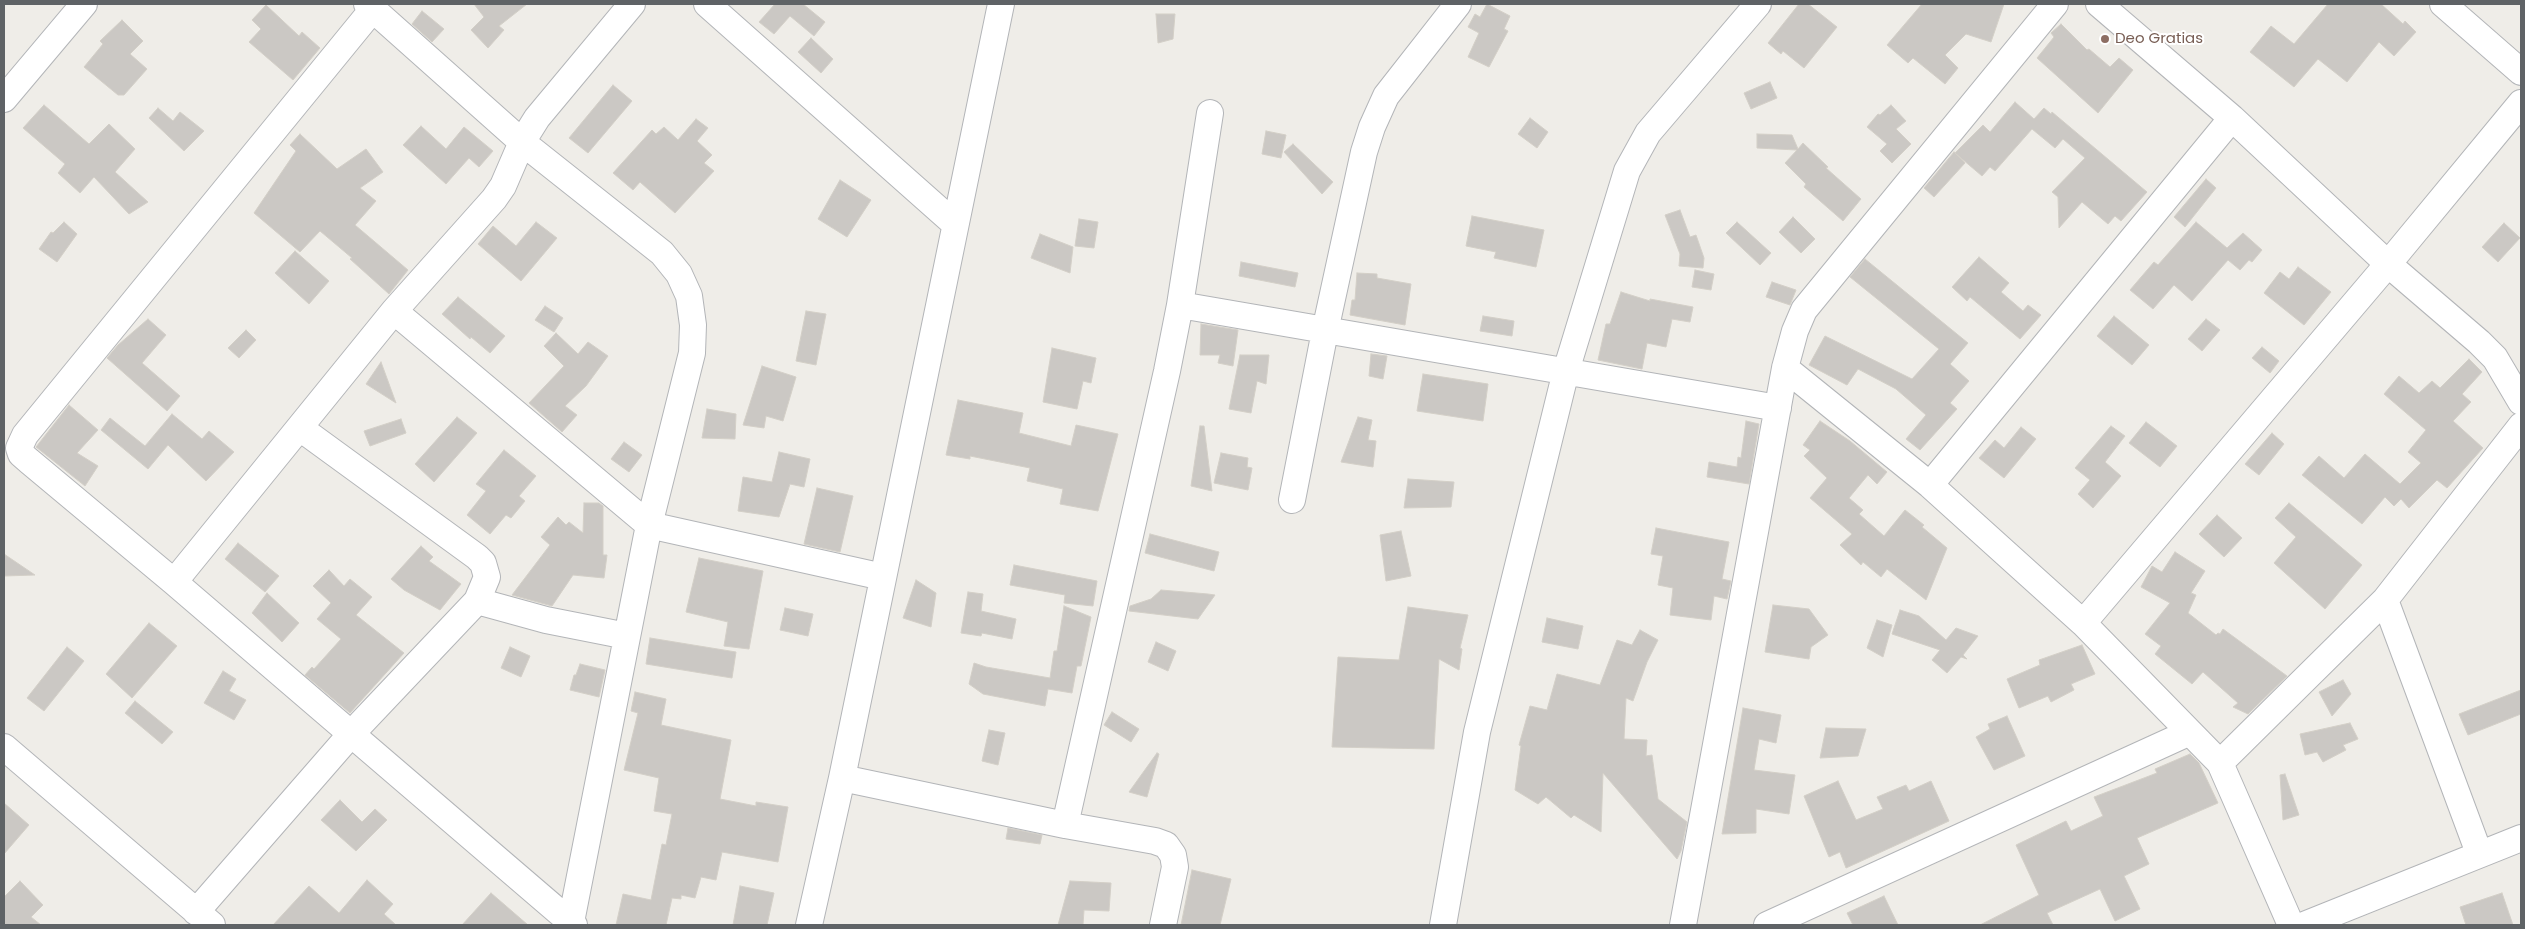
<!DOCTYPE html>
<style>
body{margin:0}
#map{position:relative;width:2525px;height:929px;overflow:hidden;background:#efede8;font-family:Poppins,sans-serif}
canvas{display:block}
.frame{position:absolute;inset:0;border:5px solid #5f6366;pointer-events:none}
</style>
<div id="map">
<canvas width="2525" height="929"></canvas>
<div class="frame"></div>
</div>
<script>
const context = document.querySelector('canvas').getContext('2d');
context.lineJoin = 'round';
function fill(path, color) { context.fillStyle = color; context.fill(path, 'evenodd'); }
const shape = rows => new Path2D(rows.map(r => 'M' + r).join(''));
function stroke(path, color, width, dash) { context.strokeStyle = color; context.lineWidth = width; context.lineCap = dash ? 'butt' : 'round'; context.setLineDash(dash || []); context.stroke(path); }
function drawText(font, color, halo, rows, align = 'center') {
  context.font = font + ' Poppins,sans-serif'; context.lineWidth = 4; context.setLineDash([]); context.textBaseline = 'middle'; context.strokeStyle = halo; context.fillStyle = color; for (const [text, x, y, turn = 0] of rows) {
    context.save(); context.translate(x, y); context.rotate((+turn || 0) * Math.PI / 180); context.textAlign = isNaN(turn) ? turn : align; if (halo) context.strokeText(text, 0, 0); context.fillText(text, 0, 0); context.restore();
  }
}
const building = shape([
 [474,4,527,4,499,26,504,30,488,48,471,30,484,17,474,4],
 [775,4,803,4,825,22,814,36,790,16,774,34,759,22,775,4],
 [1487,4,1510,16,1504,29,1508,31,1489,67,1468,57,1479,33,1468,27,1475,14,1480,17,1487,4],
 [1799,4,1808,4,1837,27,1804,68,1783,51,1781,54,1768,43,1799,4],
 [1922,4,2004,4,1991,42,1966,34,1945,55,1958,68,1945,84,1913,58,1908,63,1887,45,1922,4],
 [2328,4,2381,4,2403,24,2405,21,2416,32,2394,56,2379,42,2347,82,2318,59,2294,87,2250,52,2271,26,2294,44,2328,4],
 [266,5,299,36,302,32,320,48,293,80,249,42,261,29,252,20,266,5],
 [422,11,444,29,432,42,412,24,422,11],
 [1156,14,1175,14,1173,39,1158,43,1156,14],
 [122,20,143,41,130,54,147,69,124,95,118,95,84,67,103,44,100,41,122,20],
 [2061,24,2087,50,2089,49,2110,67,2119,58,2133,70,2098,113,2037,58,2054,37,2051,33,2061,24],
 [811,38,833,59,821,73,798,52,811,38],
 [1770,82,1777,98,1751,109,1744,93,1770,82],
 [613,85,632,101,588,153,569,138,613,85],
 [2015,102,2034,119,2044,108,2051,114,2052,112,2147,192,2121,221,2115,216,2108,224,2082,202,2059,228,2058,197,2052,192,2085,158,2063,139,2055,148,2032,129,1995,171,1990,167,1982,176,1955,153,1983,125,1990,132,2015,102],
 [44,105,89,144,109,124,135,149,115,172,148,202,129,214,94,177,80,193,58,173,65,164,23,128,44,105],
 [1891,105,1906,121,1896,129,1911,144,1892,163,1880,151,1887,144,1867,127,1878,114,1880,115,1891,105],
 [158,108,173,121,180,112,204,131,184,151,149,118,158,108],
 [1530,118,1548,132,1537,148,1518,134,1530,118],
 [696,119,708,128,697,141,712,155,704,163,714,171,675,213,640,182,633,190,613,173,652,130,656,134,664,127,678,140,696,119],
 [421,126,446,149,464,127,493,151,479,167,469,158,446,184,403,145,421,126],
 [1266,131,1286,135,1281,158,1262,154,1266,131],
 [300,134,337,169,366,149,383,172,360,188,376,201,355,225,408,270,389,294,350,259,352,258,320,231,300,252,254,213,296,151,290,145,300,134],
 [1757,134,1792,135,1798,149,1803,143,1828,167,1826,168,1861,199,1843,221,1804,187,1806,184,1785,163,1797,150,1757,148,1757,134],
 [1293,144,1333,182,1322,194,1284,152,1293,144],
 [1954,152,1965,163,1934,197,1924,188,1954,152],
 [2206,179,2216,188,2185,227,2174,217,2206,179],
 [840,180,871,200,847,237,818,219,840,180],
 [1680,210,1690,237,1696,235,1704,258,1703,268,1679,266,1680,254,1665,215,1680,210],
 [1472,216,1544,230,1536,267,1494,258,1496,252,1466,246,1472,216],
 [1793,217,1815,239,1801,253,1779,232,1793,217],
 [1079,219,1098,222,1094,248,1075,246,1079,219],
 [64,222,77,234,57,262,39,249,51,232,53,233,64,222],
 [536,222,557,238,521,281,478,244,493,226,516,246,536,222],
 [1737,222,1771,253,1760,265,1726,233,1737,222],
 [2196,222,2227,248,2243,233,2262,250,2252,262,2249,260,2240,270,2228,260,2192,301,2174,285,2153,309,2130,290,2154,262,2158,265,2196,222],
 [2504,223,2520,238,2498,262,2482,247,2504,223],
 [1040,234,1073,247,1070,273,1031,258,1040,234],
 [295,251,329,281,309,304,275,273,295,251],
 [1979,257,2009,283,2001,292,2023,311,2028,305,2041,315,2020,339,1970,297,1967,301,1952,287,1979,257],
 [1865,259,1968,343,1950,364,1969,381,1950,403,1957,409,1920,450,1906,439,1926,415,1896,389,1858,369,1847,385,1809,365,1825,336,1912,379,1939,349,1850,277,1865,259],
 [1241,262,1298,273,1295,287,1239,276,1241,262],
 [2298,267,2331,292,2304,325,2264,293,2280,272,2289,279,2298,267],
 [1695,270,1714,274,1711,290,1692,287,1695,270],
 [1357,273,1377,274,1377,278,1411,284,1405,325,1350,315,1352,300,1355,300,1357,273],
 [1772,282,1796,290,1790,305,1766,297,1772,282],
 [1621,292,1650,301,1650,299,1693,307,1690,322,1672,319,1666,347,1647,343,1642,369,1598,360,1606,324,1610,324,1621,292],
 [458,297,505,336,490,353,471,337,470,339,442,314,458,297],
 [545,306,563,318,554,332,535,320,545,306],
 [806,311,826,314,816,365,796,361,806,311],
 [1483,316,1514,321,1512,336,1480,331,1483,316],
 [2114,316,2149,345,2132,365,2097,336,2114,316],
 [148,319,166,335,142,363,180,396,167,411,107,358,118,345,148,319],
 [2206,319,2220,330,2202,351,2188,339,2206,319],
 [1201,324,1238,330,1233,366,1218,363,1220,355,1200,355,1201,324],
 [246,330,256,340,239,358,228,348,246,330],
 [556,333,578,354,588,342,608,356,586,386,565,406,577,415,562,432,529,403,564,366,544,346,556,333],
 [2262,347,2279,361,2270,373,2252,358,2262,347],
 [1052,348,1096,358,1091,383,1083,381,1077,409,1043,402,1052,348],
 [1371,354,1387,356,1383,379,1369,376,1371,354],
 [1240,355,1269,355,1266,384,1257,381,1251,413,1229,409,1240,355],
 [2469,359,2482,372,2462,394,2471,402,2453,421,2483,448,2447,488,2437,480,2409,508,2401,499,2394,506,2385,497,2362,524,2302,475,2319,456,2344,478,2365,454,2400,484,2421,463,2408,452,2426,430,2384,394,2399,376,2419,393,2432,381,2440,388,2469,359],
 [381,362,396,403,366,384,381,362],
 [762,366,796,377,783,421,766,416,764,428,743,425,762,366],
 [1423,374,1488,384,1483,421,1417,411,1423,374],
 [958,400,1023,413,1019,433,1071,446,1076,425,1118,434,1098,511,1060,504,1063,489,1027,481,1030,468,970,456,970,459,946,455,958,400],
 [69,405,98,430,77,453,98,466,85,486,36,447,69,405],
 [707,409,736,414,735,439,702,438,707,409],
 [172,414,202,439,209,431,234,452,206,481,168,445,148,469,101,430,110,418,145,446,172,414],
 [457,417,477,433,434,482,415,464,457,417],
 [1358,417,1372,420,1368,440,1376,441,1373,467,1341,462,1358,417],
 [401,419,406,433,370,446,364,431,401,419],
 [1746,421,1759,424,1749,484,1707,477,1709,462,1737,467,1738,457,1741,458,1746,421],
 [1820,421,1850,441,1887,472,1877,484,1868,475,1849,498,1863,510,1859,514,1884,536,1905,510,1924,525,1922,527,1947,548,1926,600,1887,569,1881,577,1863,562,1861,565,1840,545,1852,534,1810,498,1827,478,1804,456,1810,450,1803,445,1820,421],
 [2146,422,2177,446,2160,467,2129,443,2146,422],
 [1200,426,1204,426,1212,491,1191,486,1200,426],
 [2111,426,2125,436,2105,462,2121,476,2093,508,2078,494,2090,480,2075,468,2111,426],
 [2021,427,2036,439,2004,478,1979,458,1995,440,2004,448,2021,427],
 [2272,433,2284,444,2259,475,2245,464,2272,433],
 [624,442,642,455,629,472,611,459,624,442],
 [504,450,536,476,519,496,525,501,511,518,506,515,490,534,467,515,486,491,476,484,504,450],
 [779,452,810,459,804,487,790,484,779,517,738,511,743,477,772,482,779,452],
 [1221,453,1248,458,1247,467,1252,468,1248,490,1214,483,1221,453],
 [1408,479,1454,482,1451,507,1404,508,1408,479],
 [817,488,853,496,840,552,804,544,817,488],
 [584,503,599,503,603,506,603,555,607,555,604,578,573,575,552,606,512,595,550,545,541,537,558,517,566,525,569,522,583,533,584,503],
 [2289,503,2362,565,2325,609,2274,563,2296,537,2275,518,2289,503],
 [2217,515,2242,538,2224,557,2199,534,2217,515],
 [1656,528,1729,542,1722,579,1731,581,1727,599,1714,596,1711,620,1670,615,1673,588,1658,585,1663,556,1651,554,1656,528],
 [1401,531,1411,576,1386,581,1380,535,1401,531],
 [1150,534,1219,552,1214,571,1145,553,1150,534],
 [238,543,279,576,265,592,225,559,238,543],
 [421,546,433,557,429,561,461,584,440,610,404,590,391,579,421,546],
 [2175,552,2205,571,2191,593,2196,595,2188,613,2216,635,2218,633,2220,634,2223,629,2287,676,2248,714,2233,707,2238,703,2203,672,2192,684,2155,654,2161,646,2145,634,2170,603,2141,587,2152,566,2162,572,2175,552],
 [4,554,35,575,4,576,4,554],
 [699,558,763,571,749,649,724,646,728,622,686,612,699,558],
 [1014,565,1097,581,1093,606,1064,603,1065,595,1010,585,1014,565],
 [329,570,344,586,350,579,372,597,356,615,404,653,350,713,305,675,312,667,314,669,341,639,317,619,331,603,313,586,329,570],
 [916,580,936,593,931,627,903,618,916,580],
 [1161,590,1208,594,1215,595,1198,619,1129,611,1130,606,1151,599,1161,590],
 [968,592,983,594,981,611,1016,619,1012,639,982,633,981,636,961,633,968,592],
 [267,593,299,623,282,642,252,613,267,593],
 [1773,605,1809,609,1828,635,1811,647,1809,659,1765,652,1773,605],
 [1064,606,1091,617,1081,666,1077,666,1072,693,1048,689,1045,706,983,694,969,684,974,663,986,667,1050,678,1054,651,1057,651,1064,606],
 [1408,607,1468,615,1460,648,1462,649,1459,670,1439,659,1434,749,1332,747,1338,657,1399,660,1408,607],
 [785,608,813,614,808,636,780,630,785,608],
 [1900,610,1919,616,1946,640,1956,628,1978,636,1963,655,1967,659,1961,657,1947,673,1932,660,1940,650,1892,634,1900,610],
 [1547,618,1583,626,1578,649,1542,642,1547,618],
 [1877,620,1892,625,1883,657,1867,648,1877,620],
 [149,623,177,646,132,698,106,674,149,623],
 [1640,630,1658,640,1647,662,1633,701,1626,698,1624,739,1647,740,1646,756,1652,755,1658,799,1687,822,1681,851,1677,859,1603,773,1601,832,1574,815,1571,818,1546,797,1538,804,1515,790,1521,746,1519,745,1530,706,1547,710,1557,674,1600,685,1617,640,1632,645,1640,630],
 [650,638,736,652,732,678,646,664,650,638],
 [1156,642,1176,651,1168,671,1148,662,1156,642],
 [2082,645,2095,674,2071,684,2074,690,2051,702,2048,696,2019,708,2007,679,2040,665,2039,660,2082,645],
 [67,647,84,661,44,711,27,698,67,647],
 [510,647,530,656,521,677,501,668,510,647],
 [580,664,605,670,599,697,570,690,574,675,576,675,580,664],
 [223,671,236,679,229,691,246,700,234,720,204,703,223,671],
 [2343,680,2351,694,2332,716,2319,692,2343,680],
 [2521,690,2521,714,2468,735,2459,714,2521,690],
 [635,692,666,699,661,725,731,740,720,799,756,806,756,802,788,807,778,862,722,852,716,880,701,877,695,898,681,895,681,899,672,898,666,925,616,925,623,894,651,900,662,844,666,845,672,814,654,811,659,778,624,770,638,713,631,711,635,692],
 [135,701,173,732,162,744,125,713,135,701],
 [1743,708,1781,715,1776,743,1759,739,1754,770,1795,775,1789,814,1756,809,1756,833,1722,834,1743,708],
 [1112,712,1139,729,1131,742,1104,725,1112,712],
 [2007,716,2025,756,1994,770,1976,737,1990,729,1988,724,2007,716],
 [2350,723,2358,739,2343,745,2346,750,2323,762,2317,752,2305,755,2300,734,2350,723],
 [1826,728,1866,729,1858,756,1820,758,1826,728],
 [989,730,1005,733,998,765,982,761,989,730],
 [1157,753,1159,754,1147,797,1129,792,1157,753],
 [2190,754,2199,763,2218,803,2137,838,2149,864,2124,876,2140,909,2115,921,2100,889,2047,913,2053,925,1980,925,2039,895,2016,845,2066,821,2071,831,2103,816,2094,797,2157,773,2155,769,2190,754],
 [2285,774,2299,815,2283,820,2280,775,2285,774],
 [1838,781,1856,820,1883,809,1877,797,1906,785,1909,791,1931,781,1949,821,1846,868,1840,852,1829,857,1804,796,1838,781],
 [340,800,362,822,375,809,387,820,356,851,321,820,340,800],
 [4,803,29,825,4,854,4,803],
 [1008,828,1042,835,1040,844,1006,839,1008,828],
 [1192,870,1231,879,1220,925,1181,925,1192,870],
 [367,880,393,904,384,914,396,925,273,925,309,886,339,913,367,880],
 [20,881,43,905,31,917,41,925,4,925,4,897,20,881],
 [1070,881,1111,883,1109,911,1084,910,1083,925,1058,925,1070,881],
 [740,886,774,893,767,925,733,925,740,886],
 [491,893,528,925,462,925,491,893],
 [2502,893,2513,925,2466,925,2460,907,2502,893],
 [1884,896,1898,925,1853,925,1847,913,1884,896]
]);
fill(building, '#cbc8c4');
stroke(building, '#d3cfc7', 1);
const minor = shape([
 [367,4,522,142,662,253,679,274,689,296,693,325,692,353,649,525,571,922],
 [707,4,955,224],
 [2099,4,2232,118,2388,264,2479,342,2495,358,2521,402],
 [2443,4,2521,72],
 [373,9,25,435,19,448,21,454,29,461,174,582,574,925],
 [4,99,84,4],
 [1180,305,1778,408],
 [394,311,649,525,883,577],
 [1785,368,1930,485,2083,623,2220,763,2291,925],
 [1930,485,2232,118],
 [1292,500,1325,331,1364,152,1372,127,1386,96,1458,4],
 [174,582,394,311,494,199,503,186,522,142,537,118,632,4],
 [2385,600,2479,853],
 [477,601,546,620,627,636],
 [2083,623,2388,264,2521,103],
 [4,747,212,925],
 [2220,763,2385,600,2521,426],
 [842,778,1065,825,1155,841,1166,845,1173,855,1175,867,1163,925],
 [1065,825,1167,371,1180,305,1210,113],
 [196,912,351,734,477,601,487,577,483,563,477,557,300,428],
 [809,925,842,778,1001,4],
 [1443,925,1477,732,1566,371,1627,171,1648,133,1758,4],
 [1683,925,1785,368,1795,331,1804,310,2055,4],
 [1767,925,2188,733],
 [2304,925,2521,838]
]);
stroke(minor, '#b3b5b8', 28);
stroke(minor, '#fff', 26);
for (const [x, y, r, color] of [
 [2105,39,5,"#8d6e63"]
]) { const dot = new Path2D(); dot.arc(x, y, r, 0, 2 * Math.PI); context.fillStyle = color; context.fill(dot); stroke(dot, '#fff', 2); }
drawText('15px', '#785e54', '#fff', [
 ["Deo Gratias",2115,39]
], 'left');
</script>
